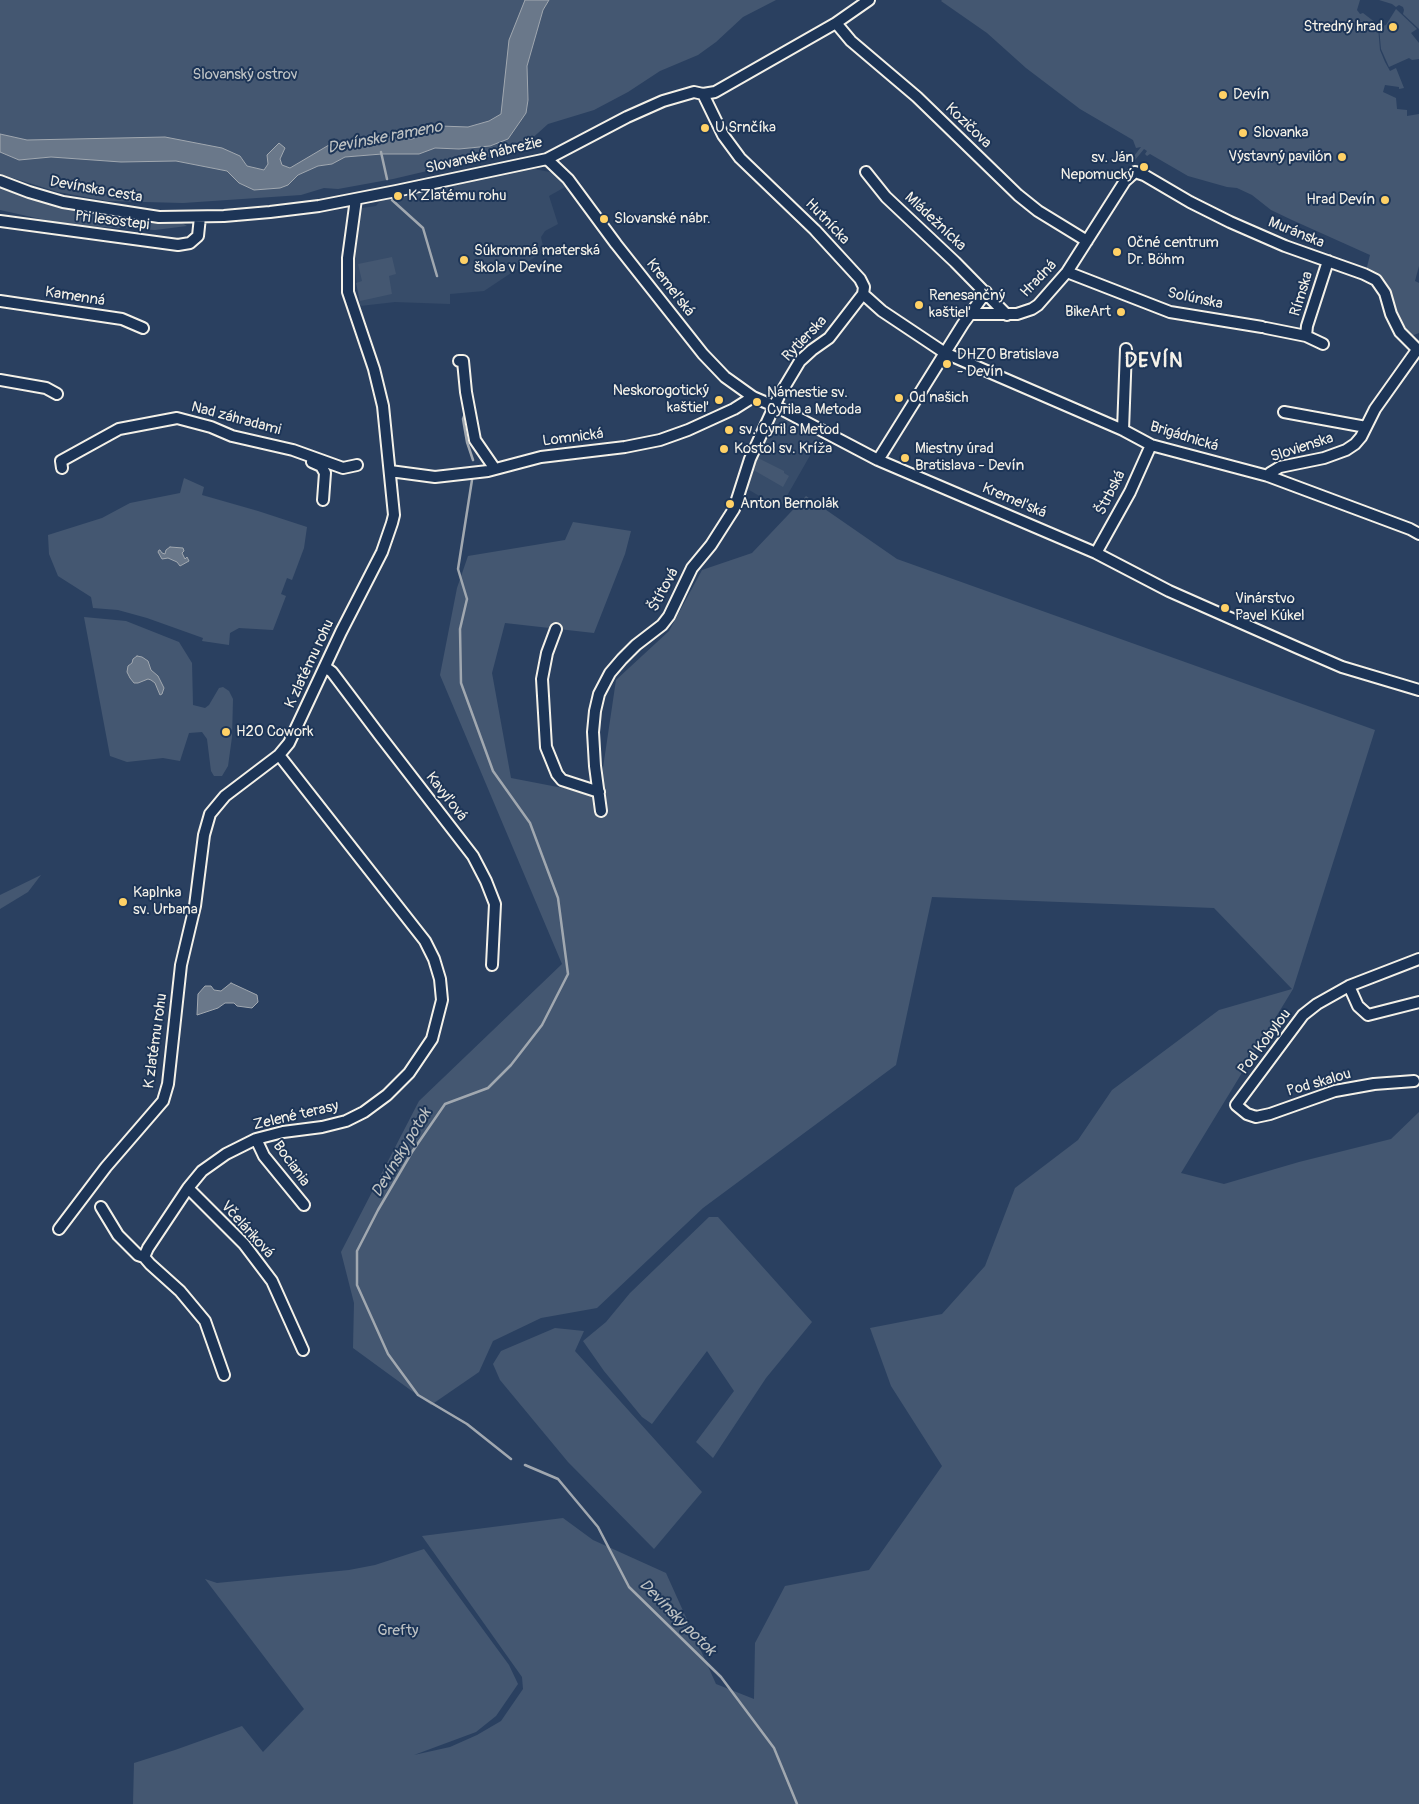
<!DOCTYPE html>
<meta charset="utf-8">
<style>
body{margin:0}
canvas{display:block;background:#2a4060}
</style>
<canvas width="1419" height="1804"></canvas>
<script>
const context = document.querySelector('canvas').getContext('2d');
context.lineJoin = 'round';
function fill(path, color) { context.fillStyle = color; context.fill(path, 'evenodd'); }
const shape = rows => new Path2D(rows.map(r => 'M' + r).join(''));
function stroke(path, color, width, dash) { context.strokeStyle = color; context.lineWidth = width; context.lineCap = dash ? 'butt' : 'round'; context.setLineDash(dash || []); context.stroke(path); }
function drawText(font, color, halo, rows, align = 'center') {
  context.font = font + ' Pangolin,sans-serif'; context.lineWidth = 4; context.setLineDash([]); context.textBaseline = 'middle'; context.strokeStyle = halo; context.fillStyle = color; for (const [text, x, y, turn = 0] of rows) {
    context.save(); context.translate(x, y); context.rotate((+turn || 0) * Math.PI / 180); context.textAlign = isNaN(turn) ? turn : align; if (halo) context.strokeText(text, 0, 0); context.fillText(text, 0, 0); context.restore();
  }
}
fill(shape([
 [529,168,555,173,565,187,549,196,558,224,545,231,541,237,544,251,484,291,450,294,450,304,395,302,360,306,354,265,362,208,376,206,381,200],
 [777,413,820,438,780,508,744,487,772,417]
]), '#374c69');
fill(shape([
 [0,0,525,0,506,80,501,114,489,121,468,127,440,126,412,139,380,136,339,144,334,142,290,168,282,165,279,159,285,148,275,148,267,155,268,164,264,170,247,166,240,156,165,137,27,140,0,134],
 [549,0,776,0,743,17,716,42,698,55,660,71,628,92,594,110,548,124,528,142,512,151,393,179,338,189,324,188,301,195,183,203,108,201,58,192,0,174,0,152,19,160,51,157,121,162,176,161,227,171,239,183,288,185,298,175,318,166,332,164,345,157,382,154,419,154,435,148,459,149,490,146,526,113,528,100,527,66,543,10],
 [942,0,1360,0,1357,10,1360,14,1363,13,1376,23,1378,27,1380,50,1385,62,1390,71,1396,68,1404,88,1399,89,1399,87,1385,85,1383,92,1396,98,1397,109,1407,110,1407,116,1419,114,1419,266,1415,281,1419,283,1419,333,1411,336,1400,323,1387,287,1366,271,1370,255,1292,220,1271,210,1252,195,1237,188,1227,187,1188,176,1150,154,1147,156,1145,154,1147,151,1144,149,1135,160,1134,156,1141,147,1136,148,1133,140,1080,109,1026,68,987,33,941,1],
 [1379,0,1419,0,1419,29,1403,14,1404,10,1403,7,1399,5,1396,7,1392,4],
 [1396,9,1417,29,1411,33,1419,43,1419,59,1412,60,1409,58,1389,67,1381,49,1379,27,1386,25],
 [0,189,47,203,140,219,177,220,187,226,155,230,68,225,0,210],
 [392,257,396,274,389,276,392,294,360,301,356,283,362,281,358,264],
 [754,456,784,471,784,473,789,476,783,487,750,468],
 [184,478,204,487,202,495,258,511,307,527,304,548,292,580,287,578,281,594,286,596,273,630,239,628,230,633,229,645,202,641,203,638,147,618,118,610,93,608,91,597,58,576,49,554,48,535,102,518,130,503,180,493],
 [806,496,897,559,1375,730,1293,989,1181,1173,1224,1184,1299,1162,1391,1139,1419,1112,1419,1804,133,1804,134,1763,175,1750,242,1726,263,1752,304,1709,205,1579,217,1583,349,1570,375,1565,424,1549,509,1665,518,1684,496,1716,476,1732,414,1755,450,1747,477,1735,501,1721,523,1689,522,1677,422,1536,563,1518,593,1540,666,1573,716,1684,754,1699,755,1643,785,1586,869,1570,942,1466,891,1386,870,1328,942,1314,985,1266,1015,1188,1078,1140,1112,1090,1219,1010,1292,989,1214,908,932,897,896,1065,703,1208,597,1308,541,1318,493,1341,479,1372,431,1405,353,1348,354,1303,341,1252,419,1101,562,964,440,675,457,588,468,556,565,540,573,522,631,531,625,554,594,633,505,623,492,673,511,778,599,795,616,680,669,631,702,570,752,553],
 [84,617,126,621,179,642,192,663,193,705,205,708,209,705,219,688,223,687,229,691,233,699,232,737,228,766,222,776,214,776,211,771,207,739,202,732,189,733,180,761,163,758,127,762,110,756],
 [41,875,28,892,0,909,0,895],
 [709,1217,718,1217,812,1322,766,1378,713,1458,696,1442,734,1391,707,1351,652,1424,642,1417,604,1371,583,1341,606,1322,630,1293],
 [555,1328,584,1331,575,1351,702,1492,654,1549,568,1462,500,1380,493,1364,501,1351]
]), '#445771');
const water = shape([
 [525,0,549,0,543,10,527,66,528,100,526,113,508,139,490,146,459,149,435,148,419,154,382,154,345,157,332,164,318,166,298,175,288,185,280,188,254,190,239,183,227,171,176,161,121,162,51,157,19,160,0,152,0,134,27,140,165,137,222,148,240,156,247,166,264,170,268,164,267,155,279,143,285,148,280,159,282,165,290,168,334,142,339,144,380,136,412,139,440,126,468,127,489,121,501,114,509,40,525,0],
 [170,547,183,548,184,551,182,553,185,559,187,557,189,561,180,566,177,562,168,558,162,559,158,552,159,550,160,550,162,553,165,554,166,550,170,547],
 [137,656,142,657,148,661,151,670,158,676,164,688,162,694,160,695,155,683,151,680,148,679,138,683,134,683,130,678,127,672,128,666,132,663,133,659,137,656],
 [231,983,257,995,258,1002,252,1008,237,1006,234,1003,225,1003,218,1008,197,1015,198,994,205,986,211,986,214,990,221,991,231,983]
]);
fill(water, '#6a788a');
stroke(water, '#a1a8b0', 1);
stroke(shape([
 [381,152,387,179],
 [392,200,423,228,437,276],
 [465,414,463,419,467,442,473,460],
 [472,480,458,569,467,599,460,629,461,683,493,771,530,823,558,898,568,974,542,1025,511,1065,488,1088,445,1104,412,1152,378,1210,357,1251,357,1285,388,1354,418,1395,467,1424,511,1459],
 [525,1465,558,1479,598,1527,629,1587,721,1677,774,1748,797,1804]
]), '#a1a8b0', 2.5);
const minor = shape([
 [836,23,851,41,917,97,1018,195,1038,211,1087,241],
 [547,159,568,179,616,244,703,354,725,377,753,397,781,409,878,460,1096,553,1169,591,1298,648,1342,667,1419,690],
 [866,172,886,197,955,262,1007,315],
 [0,181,29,192,63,202,159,217,224,216,270,212,319,206,396,191,547,159,627,117,663,101,694,92,703,94,715,92,836,23,869,0],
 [0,221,178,245,190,243,198,236,200,217],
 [1067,272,1170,312,1262,327],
 [863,294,882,311,945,353,1123,430,1151,445,1268,476,1410,529,1419,534],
 [0,301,122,319,143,328],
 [970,314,1017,314,1032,309,1038,305,1067,272,1125,181,1135,172,1144,175,1190,202,1230,222,1285,246,1364,274,1376,280,1385,293,1391,314,1400,332,1419,351],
 [1266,328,1306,336,1323,344],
 [1306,336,1307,326,1328,261],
 [459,361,463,361,466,392,475,440,495,469],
 [0,380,46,388,57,394],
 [1284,412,1366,427],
 [1123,430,1126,349],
 [878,460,963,324,986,292],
 [312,462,321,466,325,473,323,500],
 [62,468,61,461,119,429,177,418,211,427,232,436,293,450,343,468,357,465],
 [390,471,435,477,488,471,541,457,625,447,660,440,688,430,734,409,753,397],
 [1268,476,1270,473,1280,467,1324,458,1346,450,1355,444,1361,437,1375,409,1417,350],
 [1096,553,1130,492,1151,445],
 [556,629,547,653,542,679,546,747,557,774,562,780,599,792],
 [325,667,332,672,381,737,473,856,486,881,495,904,492,965],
 [601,811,595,766,593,732,595,711,599,694,610,673,622,659,636,645,662,625,669,616,692,568,711,545,734,509,750,459,779,396,800,361,812,350,829,338,863,294,864,287,860,279,815,230,740,158,723,135,703,94],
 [1349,986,1358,1006,1368,1015,1419,1002],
 [1414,1081,1374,1084,1335,1091,1270,1114,1256,1117,1247,1114,1236,1105,1303,1015,1317,1004,1349,986,1419,959],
 [256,1139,264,1156,304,1205],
 [188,1188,244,1244,272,1281,303,1350],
 [101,1207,118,1235,138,1255,144,1257],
 [59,1229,106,1167,163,1101,168,1084,181,965,195,906,204,835,210,814,225,796,279,755,289,743,341,632,382,552,392,523,394,515,383,406,374,369,348,292,348,258,356,199],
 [224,1375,205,1321,180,1291,150,1264,144,1257,148,1248,188,1188,202,1171,226,1154,256,1139,283,1132,322,1127,346,1121,364,1112,387,1095,409,1073,432,1039,442,1000,440,979,434,959,425,941,279,755]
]);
stroke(minor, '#f4f1e8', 14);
stroke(minor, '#1d3557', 10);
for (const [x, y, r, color] of [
 [1393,27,5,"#ffd166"],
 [1223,95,5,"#ffd166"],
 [705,128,5,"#ffd166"],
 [1243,133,5,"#ffd166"],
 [1342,157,5,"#ffd166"],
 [1144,167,5,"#ffd166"],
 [398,196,5,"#ffd166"],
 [1385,200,5,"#ffd166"],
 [604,219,5,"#ffd166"],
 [1117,252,5,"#ffd166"],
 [464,260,5,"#ffd166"],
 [919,305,5,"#ffd166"],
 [1121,312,5,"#ffd166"],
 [947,364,5,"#ffd166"],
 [899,398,5,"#ffd166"],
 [719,400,5,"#ffd166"],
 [757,402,5,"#ffd166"],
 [729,430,5,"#ffd166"],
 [724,449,5,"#ffd166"],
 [905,458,5,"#ffd166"],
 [730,504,5,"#ffd166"],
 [1225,608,5,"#ffd166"],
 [226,732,5,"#ffd166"],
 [123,902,5,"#ffd166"]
]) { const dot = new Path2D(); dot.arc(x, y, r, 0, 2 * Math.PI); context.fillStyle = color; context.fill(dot); stroke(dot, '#1d3557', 2); }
drawText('15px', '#f4f1e8', '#1d3557', [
 ["Stredný hrad",1383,27,"right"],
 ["Devín",1233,95],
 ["U Srnčíka",715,128],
 ["Slovanka",1253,133],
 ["Výstavný pavilón",1332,157,"right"],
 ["sv. Ján",1134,158,"right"],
 ["Nepomucký",1134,175,"right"],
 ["K Zlatému rohu",408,196],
 ["Hrad Devín",1375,200,"right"],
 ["Slovanské nábr.",614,219],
 ["Očné centrum",1127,243],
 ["Dr. Böhm",1127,260],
 ["Súkromná materská",474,251],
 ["škola v Devíne",474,268],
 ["Renesančný",929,296],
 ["kaštieľ",929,313],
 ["BikeArt",1111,312,"right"],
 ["DHZO Bratislava",957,355],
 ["- Devín",957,372],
 ["Neskorogotický",709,391,"right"],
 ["kaštieľ",709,408,"right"],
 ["Námestie sv.",767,393],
 ["Cyrila a Metoda",767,410],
 ["Od našich",909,398],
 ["sv. Cyril a Metod",739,430],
 ["Kostol sv. Kríža",734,449],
 ["Miestny úrad",915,449],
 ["Bratislava - Devín",915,466],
 ["Anton Bernolák",740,504],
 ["Vinárstvo",1235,599],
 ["Pavel Kúkel",1235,616],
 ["H2O Cowork",236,732],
 ["Kaplnka",133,893],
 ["sv. Urbana",133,910]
], 'left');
drawText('15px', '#bfc3c4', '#1d3557', [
 ["Slovanský ostrov",245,75],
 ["Grefty",398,1631]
]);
drawText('15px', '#f4f1e8', '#1d3557', [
 ["Kozičova",968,126,44],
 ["Slovanské nábrežie",484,156,-13],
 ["Devínska cesta",96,190,10],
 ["Pri lesostepi",112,221,7],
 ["Hutnícka",827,222,46],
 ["Mládežnícka",935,222,43],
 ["Muránska",1296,233,22],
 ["Hradná",1039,279,-46],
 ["Kremeľská",670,288,52],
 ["Rímska",1302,294,-73],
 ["Kamenná",75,297,9],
 ["Solúnska",1195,299,12],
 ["Rytierska",805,339,-46],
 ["Nad záhradami",236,419,15],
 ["Brigádnická",1184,437,17],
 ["Lomnická",573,438,-7],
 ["Slovienska",1302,448,-18],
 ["Štrbská",1111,493,-63],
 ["Kremeľská",1014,501,23],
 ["Štítová",664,590,-62],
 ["K zlatému rohu",310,664,-65],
 ["Kavyľová",446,797,52],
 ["K zlatému rohu",156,1041,-82],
 ["Pod Kobylou",1265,1042,-53],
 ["Pod skalou",1319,1083,-16],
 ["Zelené terasy",296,1116,-13],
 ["Bociania",291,1164,54],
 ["Včeláriková",247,1230,48]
]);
drawText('italic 16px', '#bdc1c2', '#1d3557', [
 ["Devínske rameno",385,138,-11],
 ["Devínsky potok",402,1153,-59],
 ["Devínsky potok",677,1618,45]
]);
context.letterSpacing = '1px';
drawText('bold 20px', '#f4f1e8', '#1d3557', [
 ["DEVÍN",1154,362]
]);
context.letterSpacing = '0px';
</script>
